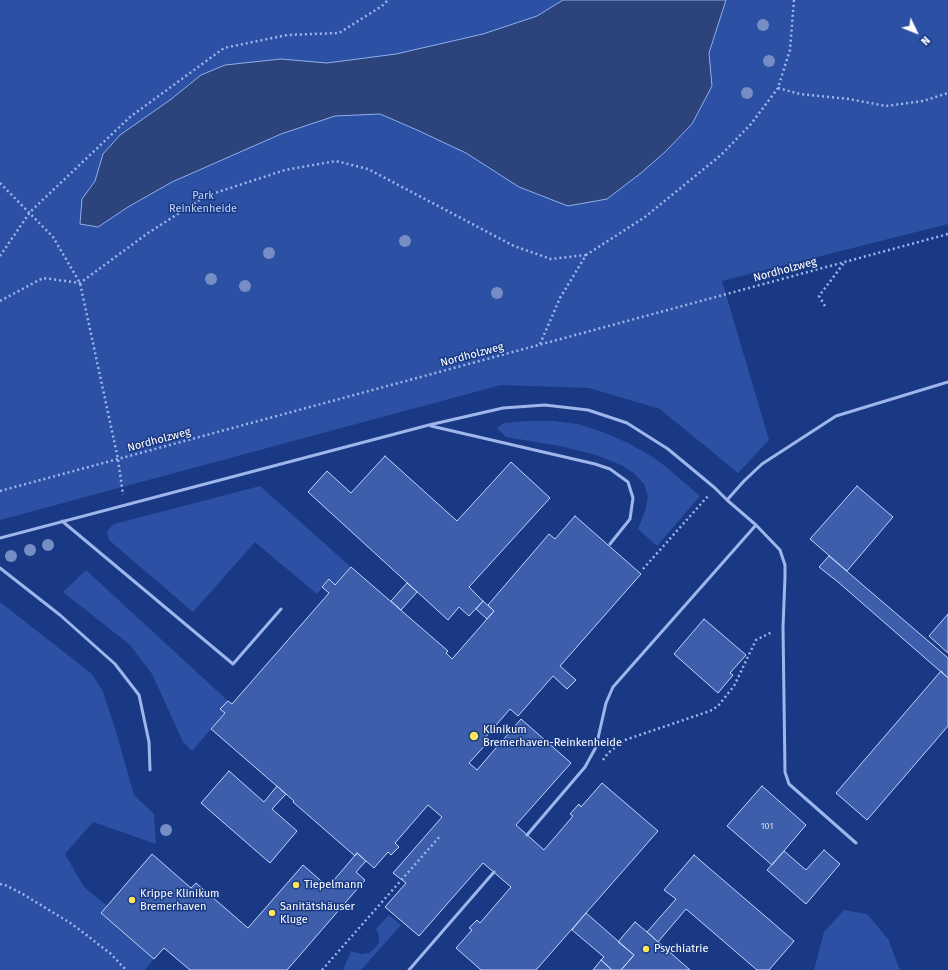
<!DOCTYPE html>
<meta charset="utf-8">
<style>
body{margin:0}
#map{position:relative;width:948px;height:970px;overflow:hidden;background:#193984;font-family:"Fira Sans",sans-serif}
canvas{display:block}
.north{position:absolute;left:896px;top:12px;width:40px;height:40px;-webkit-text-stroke:3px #193984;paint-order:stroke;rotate:133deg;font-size:11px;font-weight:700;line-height:16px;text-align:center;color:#fff}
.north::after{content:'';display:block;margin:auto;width:14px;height:18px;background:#fff;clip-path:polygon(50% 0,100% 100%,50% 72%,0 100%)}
</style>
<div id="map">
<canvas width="948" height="970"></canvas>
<div class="north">N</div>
</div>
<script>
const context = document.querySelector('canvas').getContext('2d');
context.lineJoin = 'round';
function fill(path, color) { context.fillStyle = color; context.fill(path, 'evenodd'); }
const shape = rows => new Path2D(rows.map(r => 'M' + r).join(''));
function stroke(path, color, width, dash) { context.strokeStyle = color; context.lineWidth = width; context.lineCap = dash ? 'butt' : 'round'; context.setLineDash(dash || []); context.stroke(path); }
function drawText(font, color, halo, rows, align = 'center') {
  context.font = font + ' "Fira Sans",sans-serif'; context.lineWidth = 3; context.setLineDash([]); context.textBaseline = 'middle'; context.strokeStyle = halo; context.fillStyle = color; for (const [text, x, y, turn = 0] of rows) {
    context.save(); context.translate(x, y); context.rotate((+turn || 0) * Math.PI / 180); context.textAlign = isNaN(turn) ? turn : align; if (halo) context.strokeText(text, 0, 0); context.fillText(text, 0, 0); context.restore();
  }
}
fill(shape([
 [0,0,948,0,948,224,722,281,769,440,738,473,660,409,589,388,501,385,0,520],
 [529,421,553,421,578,424,605,433,628,443,651,456,665,466,700,496,657,546,638,529,645,511,648,497,644,484,634,473,621,465,596,455,560,446,506,437,497,428,504,423],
 [260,486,351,567,335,585,329,579,317,594,255,542,193,612,109,540,107,531,114,524],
 [86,570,228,701,220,709,225,713,192,751,183,742,152,674,130,645,63,592],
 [0,602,92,674,103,692,115,728,134,795,154,814,156,844,93,822,65,854,84,887,107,906,101,913,154,959,145,970,0,970],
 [844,910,867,914,888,939,900,970,814,970,824,932],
 [389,915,401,925,361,970,343,970,351,951,361,954,369,953,375,948,379,942,379,936,376,929]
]), '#2c50a3');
const water = shape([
 [563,0,726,0,709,53,712,86,692,124,665,152,641,173,607,199,568,206,519,187,466,153,417,130,380,114,335,116,281,134,172,182,128,207,98,227,80,224,82,199,95,181,103,154,120,135,170,100,201,75,225,65,281,59,327,63,396,54,483,34,537,16,563,0]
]);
fill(water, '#2c447b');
stroke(water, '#90afee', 1);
const building = shape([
 [385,456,457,521,511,462,550,498,469,587,483,601,469,616,459,607,448,620,308,492,327,471,351,493,385,456],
 [857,486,893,517,847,571,810,539,857,486],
 [575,516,641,574,560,666,576,680,567,689,553,676,518,716,510,709,484,739,488,742,469,763,477,770,521,719,571,763,516,825,544,850,573,816,570,814,579,804,581,807,602,783,658,831,536,970,481,970,456,948,472,930,469,928,477,920,480,923,511,887,483,863,419,936,385,907,406,883,393,873,442,817,428,805,395,843,399,847,391,855,388,852,374,868,357,853,355,856,293,802,294,801,211,729,225,713,220,709,228,701,232,704,329,593,322,587,329,579,335,585,351,567,448,651,446,653,452,659,494,611,488,605,549,534,555,539,575,516],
 [829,556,948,658,948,678,838,582,819,567,829,556],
 [407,583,417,592,401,610,391,601,407,583],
 [483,601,494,611,487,619,476,609,483,601],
 [948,614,948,653,929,636,948,614],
 [704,619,746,655,730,673,733,675,718,693,674,654,704,619],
 [941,671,948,678,948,726,867,820,836,793,941,671],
 [229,771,264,802,277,786,286,794,272,809,297,831,270,863,201,803,229,771],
 [762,786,806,825,772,865,727,826,762,786],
 [824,850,840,864,806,904,767,870,784,851,806,870,824,850],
 [357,853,366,861,356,872,365,880,287,970,190,970,164,948,154,959,101,913,152,854,191,888,196,883,248,928,303,865,328,887,357,853],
 [694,855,794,941,769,970,757,970,686,909,658,942,647,932,676,899,664,890,694,855],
 [586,913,634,955,621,970,612,970,601,960,604,957,572,930,586,913],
 [635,922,647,932,690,970,621,970,634,955,618,942,635,922],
 [601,960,612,970,593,970,601,960]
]);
fill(building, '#3d5fab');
stroke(building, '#c3d4f9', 1);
stroke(shape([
 [778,88,800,94,849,99,886,106,923,101,948,93],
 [0,183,53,237,80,283,118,459,123,495],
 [0,256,30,212,130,117,224,48,287,35,339,33,382,6,388,0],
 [0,301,43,278,80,283,148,233,206,196,285,170,336,161,368,169,514,246,551,259,586,255],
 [825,306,819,296,844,263],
 [540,344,560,298,586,255,645,217,721,155,751,124,778,88,790,50,794,0],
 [0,491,948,234],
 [643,569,708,496],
 [603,760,608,753,625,740,710,711,718,706,734,686,756,640,772,632],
 [0,884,5,885,21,893,72,924,111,954,126,970],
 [322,970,441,835]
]), '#9eb6ec', 2.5, [2, 3]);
stroke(shape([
 [431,426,595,464,610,469,628,482,633,498,630,519,610,544],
 [727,500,744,481,762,464,836,416,948,382],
 [62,521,233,664,281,609],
 [0,538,429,425,503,408,545,405,588,410,627,423,668,449,715,488,727,500,756,525,780,550,785,565,785,577,783,627,785,772,789,784,856,843],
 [0,568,60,615,115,664,139,695,149,742,150,770],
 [527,835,585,767,596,747,606,703,613,687,756,525],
 [409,970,494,872]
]), '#9eb6ec', 3);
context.fillStyle = '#768ec4';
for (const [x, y] of [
 [763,25],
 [769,61],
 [747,93],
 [405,241],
 [269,253],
 [211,279],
 [245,286],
 [497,293],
 [48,545],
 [30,550],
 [11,556],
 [166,830]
]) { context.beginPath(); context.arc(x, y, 6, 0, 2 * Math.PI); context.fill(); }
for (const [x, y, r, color] of [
 [474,736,5,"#ffe658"],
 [296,885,4,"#ffe658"],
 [132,900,4,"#ffe658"],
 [272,913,4,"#ffe658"],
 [646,949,4,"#ffe658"]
]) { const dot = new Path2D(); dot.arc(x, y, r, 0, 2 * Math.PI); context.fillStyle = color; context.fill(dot); stroke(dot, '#193984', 1.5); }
drawText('9px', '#ced7ea', null, [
 ["101",767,826]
]);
drawText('11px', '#c3d4f9', '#193984', [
 ["Park",203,196],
 ["Reinkenheide",203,209]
]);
drawText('11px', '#fff', '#193984', [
 ["Nordholzweg",785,270,-15],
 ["Nordholzweg",472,355,-15],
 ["Nordholzweg",159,440,-15]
]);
drawText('11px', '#fff', '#193984', [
 ["Klinikum",483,730],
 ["Bremerhaven-Reinkenheide",483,743],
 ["Tiepelmann",304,885],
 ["Krippe Klinikum",140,894],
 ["Bremerhaven",140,907],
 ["Sanitätshäuser",280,907],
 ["Kluge",280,920],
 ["Psychiatrie",654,949]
], 'left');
</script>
